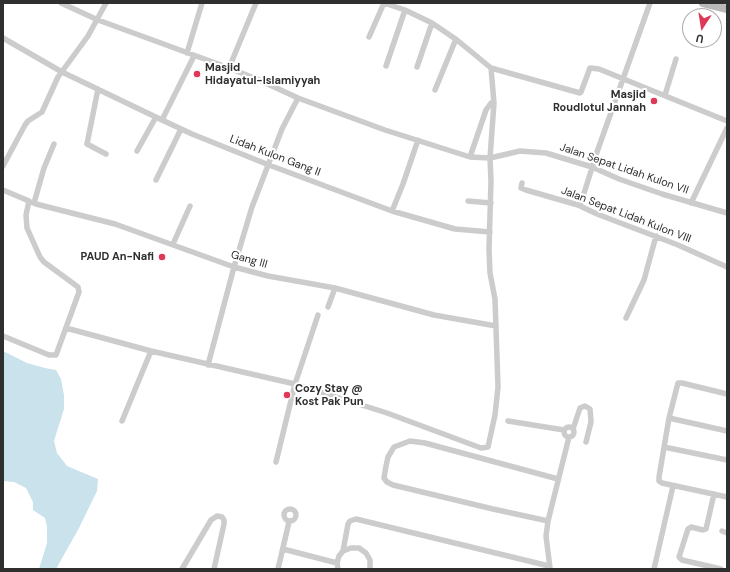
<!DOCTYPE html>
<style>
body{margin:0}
#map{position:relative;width:730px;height:572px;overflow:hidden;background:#fff;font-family:"DM Sans",sans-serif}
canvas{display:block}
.frame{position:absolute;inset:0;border:4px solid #2f2f2f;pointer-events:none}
.north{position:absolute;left:682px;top:8px;width:40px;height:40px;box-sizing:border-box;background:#fff;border:1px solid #acacac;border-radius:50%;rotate:192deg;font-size:11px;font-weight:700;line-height:16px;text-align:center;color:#2f2f2f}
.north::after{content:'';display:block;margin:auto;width:14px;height:18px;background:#de3957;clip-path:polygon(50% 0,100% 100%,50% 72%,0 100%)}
</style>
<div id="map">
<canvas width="730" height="572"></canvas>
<div class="frame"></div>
<div class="north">U</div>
</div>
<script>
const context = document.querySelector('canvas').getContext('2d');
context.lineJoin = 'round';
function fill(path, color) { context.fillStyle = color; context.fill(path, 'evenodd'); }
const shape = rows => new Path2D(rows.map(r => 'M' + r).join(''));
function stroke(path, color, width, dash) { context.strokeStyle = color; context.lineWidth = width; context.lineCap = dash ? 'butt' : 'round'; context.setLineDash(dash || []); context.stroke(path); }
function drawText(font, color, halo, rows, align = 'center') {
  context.font = font + ' "DM Sans",sans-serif'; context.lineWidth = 4; context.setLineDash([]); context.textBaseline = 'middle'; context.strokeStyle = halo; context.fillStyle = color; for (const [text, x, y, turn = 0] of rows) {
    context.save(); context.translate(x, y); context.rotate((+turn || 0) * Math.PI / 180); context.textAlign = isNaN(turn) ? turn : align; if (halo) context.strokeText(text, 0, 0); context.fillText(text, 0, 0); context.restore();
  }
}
fill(shape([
 [3,351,27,363,45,368,56,370,61,379,64,395,64,409,54,441,57,453,67,466,98,479,97,491,79,528,56,569,39,569,47,543,47,527,45,518,33,510,33,502,26,488,14,482,3,481]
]), '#cae2eb');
stroke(shape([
 [61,3,98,20,229,68,259,80,298,98,385,130,470,157,490,158,520,151,546,153,592,167,619,179,662,194,727,213],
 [384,3,405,10,432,23,457,40,491,68,580,93,581,92,590,68,599,69,727,121],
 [369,37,384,3],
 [3,38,62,72,162,120,192,134,269,165,392,211,455,229,490,232],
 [187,53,202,3],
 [386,66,405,10],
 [417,67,432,23],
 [229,68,256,3],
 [98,89,87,144,106,154],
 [435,90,456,39],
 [665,95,676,59],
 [162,120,194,56],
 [137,151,156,117],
 [470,157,486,110,491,103,494,103],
 [3,166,25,125,28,121,42,112,58,77,88,36,106,3],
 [156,180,181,129],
 [522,183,521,188,526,190,578,205,597,214,678,245,727,267],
 [3,190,36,204,115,224,234,267,268,276,335,288,434,315,496,326],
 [468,201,491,203],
 [34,203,44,168,54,144],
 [691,203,727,128],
 [580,206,597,152,650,3],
 [392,211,403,184,418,140],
 [173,244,190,206],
 [328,307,335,288],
 [626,318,644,280,656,236],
 [66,328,151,351,295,384,387,413,481,448,488,447,495,415,498,387,495,299,490,273,489,249,491,181,490,158,494,103,491,68],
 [3,336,49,355,56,355,79,292,78,287,44,262,40,257,27,228,26,215,29,201],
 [208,365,234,267,252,207,282,129,298,98],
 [727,394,682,383,678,383,669,418,659,477,659,481,662,483,727,497],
 [669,418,727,431],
 [122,421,151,351],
 [508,421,564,430],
 '564 432a5 5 0 1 1 10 0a5 5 0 1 1-10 0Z',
 [573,429,580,408,585,406,590,409,591,422,586,442],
 [664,447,727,460],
 [276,462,295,384,318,315],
 [714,494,706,529,703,530,691,527,688,529,679,557,682,560,721,569],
 '284 515a6 6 0 1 1 12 0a6 6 0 1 1-12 0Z',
 [548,521,493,509,393,485,387,482,384,478,386,466,388,457,394,447,410,441,425,443,558,479],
 [722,531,727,533],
 [283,549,337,563],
 [343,551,348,524,350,521,356,519,549,566],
 [550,568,546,536,548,521,569,437],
 [182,569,211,520,217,516,222,517,224,520,224,524,214,569],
 [278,569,289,522],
 [338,569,337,563,339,556,343,551,351,548,359,548,366,553,370,560,370,569],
 [654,569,673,486]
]), '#ccc', 5.5);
stroke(shape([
 [703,3,727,9]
]), '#b9b9b9', 8);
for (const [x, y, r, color] of [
 [197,74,4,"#de3957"],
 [654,101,4,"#de3957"],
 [162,257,4,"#de3957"],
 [287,395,4,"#de3957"]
]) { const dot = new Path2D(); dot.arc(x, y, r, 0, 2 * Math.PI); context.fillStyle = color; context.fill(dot); stroke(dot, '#fff', 1.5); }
drawText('bold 11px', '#2f2f2f', '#fff', [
 ["Masjid",205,68],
 ["Hidayatul-Islamiyyah",205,81],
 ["Masjid",646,95,"right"],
 ["Roudlotul Jannah",646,108,"right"],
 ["PAUD An-Nafi",154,257,"right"],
 ["Cozy Stay @",295,389],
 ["Kost Pak Pun",295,402]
], 'left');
drawText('11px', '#2f2f2f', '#fff', [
 ["Lidah Kulon Gang II",275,156,21],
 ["Jalan Sepat Lidah Kulon VII",624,169,19],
 ["Jalan Sepat Lidah Kulon VIII",626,215,21],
 ["Gang III",249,260,16]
]);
</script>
